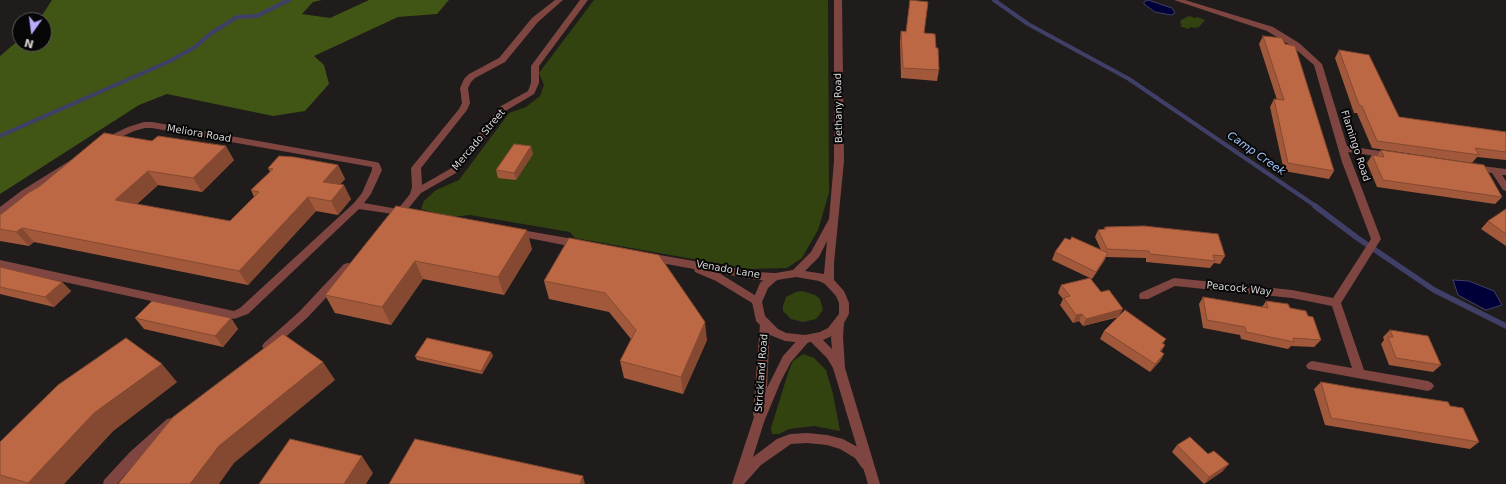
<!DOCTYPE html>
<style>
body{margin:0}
#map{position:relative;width:1506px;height:484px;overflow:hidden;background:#1f1c1b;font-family:"DejaVu Sans",sans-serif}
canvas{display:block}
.north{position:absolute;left:12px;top:12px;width:40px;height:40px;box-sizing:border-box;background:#080707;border:1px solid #5a5959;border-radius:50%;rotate:194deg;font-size:11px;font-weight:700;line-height:16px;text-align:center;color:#d5d3d3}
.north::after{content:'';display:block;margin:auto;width:14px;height:18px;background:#b6acf8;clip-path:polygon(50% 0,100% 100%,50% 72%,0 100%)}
</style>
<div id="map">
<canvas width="1506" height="484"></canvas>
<div class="north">N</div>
</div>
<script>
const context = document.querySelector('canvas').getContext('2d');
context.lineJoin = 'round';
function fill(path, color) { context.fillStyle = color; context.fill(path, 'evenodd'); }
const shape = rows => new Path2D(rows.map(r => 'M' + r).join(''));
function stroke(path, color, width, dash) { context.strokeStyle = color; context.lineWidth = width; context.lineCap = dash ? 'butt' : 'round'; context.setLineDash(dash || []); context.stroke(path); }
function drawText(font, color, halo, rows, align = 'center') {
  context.font = font + ' "DejaVu Sans",sans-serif'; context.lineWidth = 4; context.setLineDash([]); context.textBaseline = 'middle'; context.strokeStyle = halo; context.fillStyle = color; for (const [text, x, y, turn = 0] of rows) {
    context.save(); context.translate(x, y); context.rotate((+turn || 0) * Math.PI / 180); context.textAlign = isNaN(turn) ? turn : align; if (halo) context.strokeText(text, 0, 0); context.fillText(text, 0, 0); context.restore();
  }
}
fill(shape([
 [594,0,828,0,829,193,818,230,802,258,787,268,749,269,575,238,570,232,470,215,451,217,421,209,424,201,436,190,459,180,509,113,526,107,540,96,544,85,539,73],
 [1189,16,1195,18,1197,17,1205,20,1199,27,1194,28,1191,27,1188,29,1180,26,1182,24,1180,23,1181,20],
 [802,291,815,295,820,299,823,310,816,319,803,322,791,319,783,311,783,306,786,297,796,292],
 [803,354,814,358,826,370,833,394,840,431,814,426,789,429,779,434,772,434,771,428,789,370,793,361]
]), '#334310');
fill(shape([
 [52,0,322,0,313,2,302,14,330,18,369,0,449,0,437,14,398,17,314,56,324,65,329,84,305,111,273,116,167,94,139,105,0,194,0,56,20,39,20,44,44,44,44,20,39,20]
]), '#415614');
const water = shape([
 [1148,0,1172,8,1175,13,1171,15,1155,12,1144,4,1144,2,1148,0],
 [1453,280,1469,281,1494,291,1502,305,1486,310,1458,295,1453,280]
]);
fill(water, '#000039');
stroke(water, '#403f67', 1);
stroke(shape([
 [994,0,1028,24,1129,79,1317,207],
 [0,136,170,61,195,47,210,34,237,17,257,16,289,0]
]), '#403f67', 4);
stroke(shape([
 [1315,206,1356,237,1434,290,1506,326]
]), '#403f67', 5.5);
fill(shape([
 [555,0,563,0,538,22,505,62,475,78,471,82,468,88,470,103,467,110,421,168,422,185,450,169,501,106,528,91,531,83,531,66,580,0,588,0,539,66,539,83,534,94,507,110,456,173,421,193,407,210,409,213,407,215,402,216,398,220,395,221,390,218,393,214,359,209,248,314,234,319,0,268,0,260,234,311,240,308,354,203,362,193,372,170,372,167,152,128,145,128,134,131,104,145,101,144,100,142,101,140,128,127,144,122,152,122,376,162,379,163,382,170,371,194,364,203,398,209,410,194,412,187,411,168,459,109,462,103,460,88,464,79,469,74,499,58,532,18,555,0],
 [1174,0,1185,0,1273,27,1299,43,1322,64,1347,146,1393,153,1394,155,1390,158,1348,152,1381,239,1341,303,1364,370,1428,381,1432,383,1434,386,1432,389,1428,391,1308,369,1306,366,1308,363,1312,361,1352,368,1332,306,1292,298,1175,286,1148,299,1140,299,1139,296,1140,293,1174,278,1292,290,1333,298,1371,239,1342,162,1314,65,1293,47,1267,31,1174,0],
 [71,160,76,163,74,165,27,195,0,215,0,207,21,191,71,160],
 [1474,165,1506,169,1506,175,1502,175,1506,181,1506,191,1503,190,1492,173,1471,170,1469,168,1471,166,1474,165],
 [516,229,579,240,584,244,579,248,513,235,511,233,513,231,516,229],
 [648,253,757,272,774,273,778,274,779,277,778,280,774,281,757,280,719,273,761,299,762,302,761,305,757,306,716,281,695,272,694,269,644,260,643,257,648,253],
 [348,263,352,264,353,267,352,270,307,318,272,349,268,351,264,349,262,346,264,343,299,312,344,264,348,263],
 [765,321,769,322,770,325,767,388,783,356,801,336,805,335,809,336,811,339,791,362,781,381,764,422,753,457,777,439,790,434,807,433,827,435,843,439,863,450,872,464,870,468,866,470,862,468,855,458,840,449,827,445,807,443,791,444,761,465,744,484,732,484,754,417,753,414,760,325,761,322,765,321],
 [171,418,175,419,177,423,175,427,138,460,117,484,103,484,104,480,130,452,167,419,171,418]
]), '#7f4641');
fill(shape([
 [834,0,842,0,844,161,834,263,834,280,844,291,849,303,849,314,844,323,843,337,845,368,880,484,868,484,833,368,827,358,811,342,805,343,785,341,770,335,756,321,752,302,760,283,770,274,793,270,811,252,829,219,834,161,834,0],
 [827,241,824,274,805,271,819,257,827,241],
 [796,277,819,281,825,284,836,296,839,303,839,314,828,328,820,332,805,335,786,333,778,329,765,316,762,302,768,288,777,280,796,277],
 [832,336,831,337,832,349,823,340,832,336]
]), '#7f4641');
fill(shape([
 [901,31,924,33,936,48,939,70,937,81,901,78,900,41],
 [1263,36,1334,171,1329,179,1284,171,1270,107,1274,99,1277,100,1259,44],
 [1339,50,1399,117,1506,132,1506,160,1477,157,1472,163,1372,148,1357,113,1354,113,1335,58],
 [152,141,234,160,202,192,158,185,137,204,230,221,254,197,251,190,270,172,268,168,338,165,345,179,340,184,351,199,338,215,316,211,248,285,34,242,29,246,0,241,0,215],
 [1381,150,1502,197,1495,204,1377,187,1367,163,1372,155,1377,156],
 [533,154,516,180,498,178,496,170],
 [396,206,532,249,504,295,423,279,391,325,335,313,325,295],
 [1506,209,1506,246,1481,229,1488,221],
 [1105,227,1225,256,1220,264,1214,263,1210,268,1146,262,1146,258,1106,257,1104,261,1092,279,1052,260,1055,252,1101,250,1095,237,1098,230,1103,230],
 [569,238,707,340,683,394,624,378,620,361,631,339,609,312,549,299,544,281],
 [0,267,62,282,71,291,54,307,0,294],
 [1061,285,1166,339,1163,344,1165,345,1161,352,1164,354,1160,361,1150,372,1100,339,1104,331,1119,317,1083,326,1079,321,1073,323,1060,305,1063,299,1058,293],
 [1203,297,1262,307,1266,301,1290,308,1308,316,1321,340,1314,347,1291,346,1288,349,1241,339,1240,335,1203,328,1199,304],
 [135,318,231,318,238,329,223,347,144,329],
 [1390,330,1441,365,1433,372,1389,365,1381,344,1384,340,1383,337],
 [491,352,493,356,482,374,417,360,415,356],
 [177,382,113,431,64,484,0,484,0,442],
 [1321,382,1479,442,1470,449,1325,425,1314,389],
 [1177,445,1223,471,1204,484,1172,452]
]), '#a2593b');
fill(shape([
 [226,146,234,160,202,192,193,178],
 [531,146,533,154,516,180,514,173],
 [338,165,345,179,330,196,323,182],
 [148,171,158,185,126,214,115,200],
 [344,185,351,199,338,215,331,201],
 [308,197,316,211,248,285,239,271],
 [22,228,34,242,29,246,16,232],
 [527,230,532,249,504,295,498,277],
 [1108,253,1104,261,1092,279,1096,272],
 [415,261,423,279,391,325,382,307],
 [62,282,71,291,54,307,45,297],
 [1123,309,1119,316,1083,326,1086,319],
 [1082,314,1079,321,1073,323,1076,315],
 [231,318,238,329,223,347,215,336],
 [705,322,707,340,683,394,681,377],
 [491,352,493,356,482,374,481,371],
 [1164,354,1160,361,1150,372,1155,364],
 [323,362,335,380,234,463,219,484,190,484,219,446],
 [162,364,177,382,113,431,64,484,29,484,28,483,94,413],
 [362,456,373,473,366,484,344,484],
 [1229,464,1223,471,1204,484,1209,477],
 [583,476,585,484,580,484]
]), '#844930');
const building = shape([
 [910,0,928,2,924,33,935,34,936,48,938,48,939,70,903,68,901,31,906,32,910,0],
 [1263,36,1282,38,1285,44,1295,46,1334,171,1288,163,1274,99,1284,100,1263,36],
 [1339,50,1369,55,1399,117,1506,132,1506,152,1475,148,1479,155,1377,141,1362,106,1359,105,1339,50],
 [104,133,152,141,158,136,226,146,193,178,148,171,115,200,230,221,259,192,251,190,273,169,268,168,279,156,294,157,338,165,323,182,344,185,331,201,308,197,239,271,22,228,16,232,0,229,0,215,28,193,40,186,104,133],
 [514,144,531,146,514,173,496,170,514,144],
 [1381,150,1484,165,1502,197,1383,180,1372,155,1384,157,1381,150],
 [396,206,527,230,498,277,415,261,382,307,325,295,396,206],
 [1506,209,1506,234,1488,221,1506,209],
 [1144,226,1218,234,1225,256,1213,255,1215,261,1150,254,1149,251,1107,249,1098,230,1106,229,1105,227,1144,226],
 [1072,237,1108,253,1096,272,1055,252,1065,238,1070,240,1072,237],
 [569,238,659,255,705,322,681,377,620,361,636,330,605,293,544,281,569,238],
 [0,267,62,282,45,297,0,287,0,267],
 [1090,278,1101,292,1109,290,1123,309,1086,319,1082,314,1076,315,1064,298,1070,296,1061,285,1090,278],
 [1203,297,1268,308,1266,301,1288,304,1290,308,1306,311,1308,316,1313,317,1321,340,1293,338,1294,342,1246,332,1245,327,1207,320,1203,297],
 [152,301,231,318,215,336,135,318,152,301],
 [1125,310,1166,339,1162,343,1165,345,1160,351,1164,354,1155,364,1104,331,1125,310],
 [1390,330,1428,336,1441,365,1396,358,1388,337,1393,337,1390,330],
 [283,334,323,362,219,446,190,484,118,484,173,417,283,334],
 [126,338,162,364,94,413,28,483,0,475,0,442,58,385,126,338],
 [427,338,491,352,481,371,415,356,427,338],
 [1321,382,1355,388,1448,402,1450,406,1463,408,1479,442,1331,418,1321,382],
 [1190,437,1208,454,1214,451,1229,464,1209,477,1177,445,1190,437],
 [290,439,362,456,344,484,259,484,290,439],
 [415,439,583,476,580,484,389,484,415,439]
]);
fill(building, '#bc6845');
stroke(building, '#844930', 1);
drawText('10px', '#d5d3d3', '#080707', [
 ["Bethany Road",839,108,-91],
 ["Meliora Road",199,134,10],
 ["Mercado Street",479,140,-50],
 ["Flamingo Road",1355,146,72],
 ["Venado Lane",728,270,10],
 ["Peacock Way",1239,289,6],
 ["Strickland Road",762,373,-86]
]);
drawText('italic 11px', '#9cc2f9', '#080707', [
 ["Camp Creek",1256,154,35]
]);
</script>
